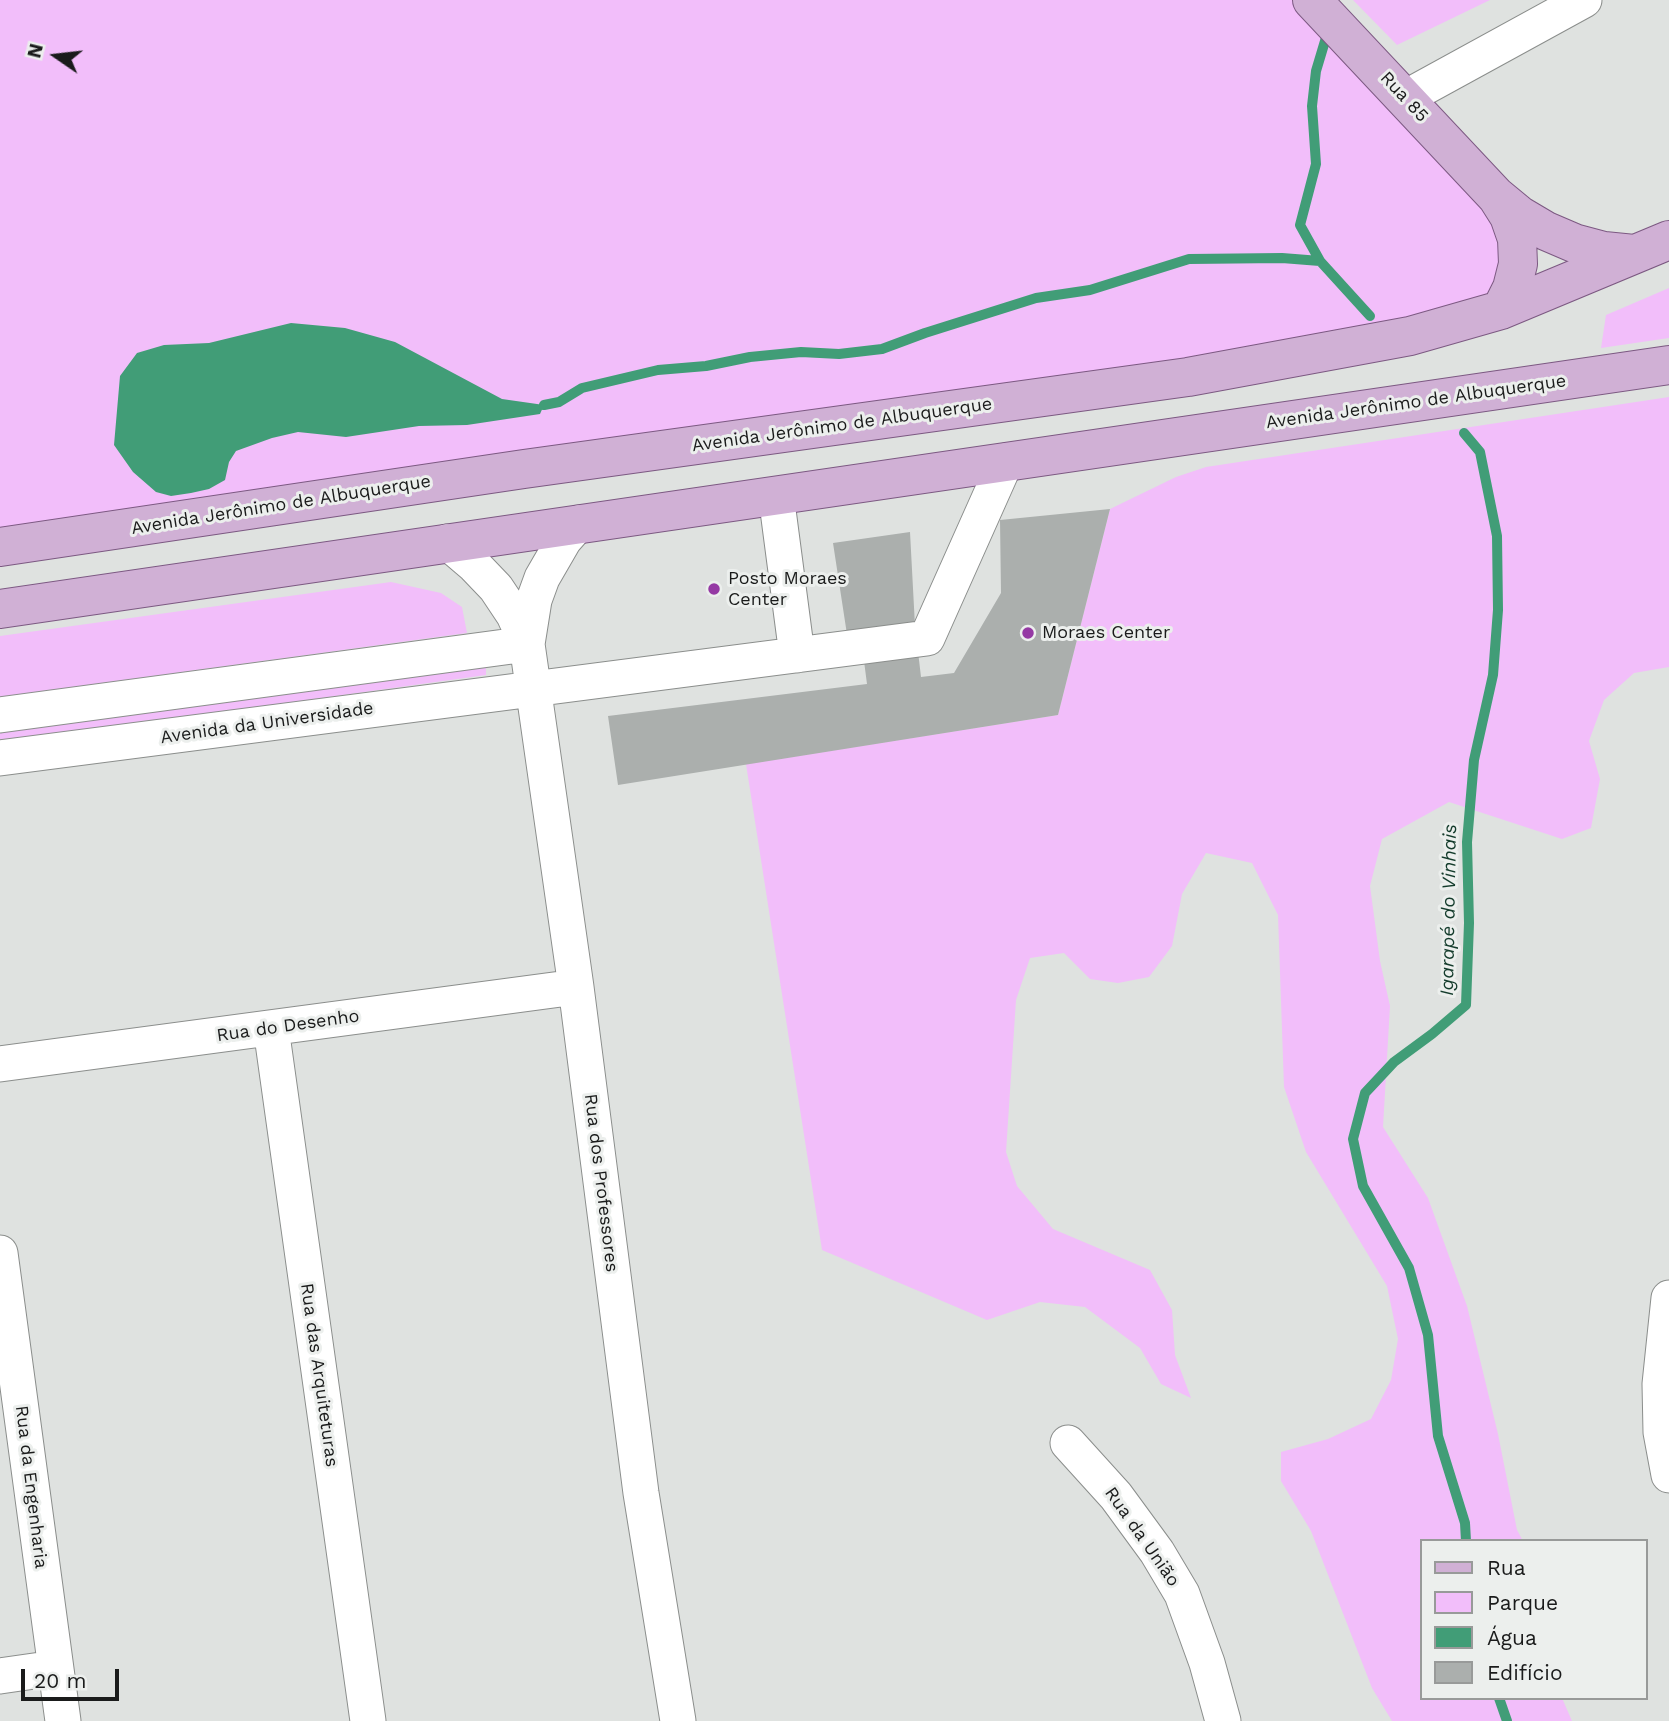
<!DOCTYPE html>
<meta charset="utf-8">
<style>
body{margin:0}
#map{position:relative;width:1669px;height:1721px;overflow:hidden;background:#dfe2e0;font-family:"Work Sans",sans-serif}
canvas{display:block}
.legend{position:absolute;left:1420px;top:1539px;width:228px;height:161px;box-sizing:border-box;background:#ecefed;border:2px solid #989a99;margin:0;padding:9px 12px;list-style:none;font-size:21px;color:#1a1b1b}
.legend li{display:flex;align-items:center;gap:14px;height:35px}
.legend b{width:35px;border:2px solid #989a99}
.north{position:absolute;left:21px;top:21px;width:70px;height:70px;-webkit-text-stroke:5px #ecefed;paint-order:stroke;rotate:284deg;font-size:19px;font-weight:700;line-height:28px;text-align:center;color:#1a1b1b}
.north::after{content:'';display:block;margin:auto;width:24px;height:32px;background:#1a1b1b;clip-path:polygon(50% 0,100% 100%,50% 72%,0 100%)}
.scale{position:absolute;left:21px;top:1669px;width:98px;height:32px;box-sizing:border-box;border:4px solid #1a1b1b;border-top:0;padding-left:9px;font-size:21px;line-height:24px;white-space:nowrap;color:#1a1b1b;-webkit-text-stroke:5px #ecefed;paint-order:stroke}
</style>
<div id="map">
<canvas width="1669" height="1721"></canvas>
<ul class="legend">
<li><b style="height:9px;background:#d0b0d5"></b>Rua</li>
<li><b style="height:19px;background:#f2befa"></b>Parque</li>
<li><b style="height:19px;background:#419d77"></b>Água</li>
<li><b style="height:19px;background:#abafad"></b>Edifício</li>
</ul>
<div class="north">N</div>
<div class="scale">20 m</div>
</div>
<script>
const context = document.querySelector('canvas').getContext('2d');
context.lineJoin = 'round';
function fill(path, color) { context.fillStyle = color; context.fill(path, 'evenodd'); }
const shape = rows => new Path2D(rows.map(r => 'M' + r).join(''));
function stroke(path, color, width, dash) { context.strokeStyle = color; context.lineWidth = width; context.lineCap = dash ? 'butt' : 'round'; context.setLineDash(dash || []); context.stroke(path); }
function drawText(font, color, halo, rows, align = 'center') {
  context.font = font + ' "Work Sans",sans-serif'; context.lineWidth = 6; context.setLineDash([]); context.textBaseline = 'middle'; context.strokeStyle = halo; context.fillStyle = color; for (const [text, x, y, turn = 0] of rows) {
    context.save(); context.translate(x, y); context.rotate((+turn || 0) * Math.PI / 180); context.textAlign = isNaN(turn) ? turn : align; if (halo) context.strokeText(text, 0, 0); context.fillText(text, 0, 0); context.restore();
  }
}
fill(shape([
 [0,0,1315,0,1502,200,1501,309,735,439,0,535],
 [1353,0,1490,0,1397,45],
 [1669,288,1669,338,1601,348,1606,315],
 [1669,397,1669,667,1634,673,1604,700,1589,741,1600,779,1591,828,1562,839,1449,802,1382,839,1370,886,1380,961,1390,1006,1383,1127,1428,1198,1467,1306,1498,1434,1517,1530,1523,1541,1422,1541,1422,1698,1562,1698,1572,1721,1392,1721,1372,1688,1311,1531,1281,1481,1281,1452,1328,1439,1371,1419,1391,1380,1398,1339,1387,1286,1306,1152,1284,1087,1278,915,1252,863,1206,853,1182,894,1172,946,1149,977,1118,983,1090,979,1064,953,1030,958,1016,1000,1006,1152,1017,1186,1053,1229,1150,1270,1172,1310,1175,1355,1191,1398,1161,1384,1140,1348,1085,1307,1040,1302,987,1320,822,1250,746,764,1058,715,1110,509,1176,477,1206,467],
 [391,582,441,593,462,607,467,633,0,697,0,636],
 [483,663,486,668,486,675,0,743,0,727]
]), '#f2befa');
fill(shape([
 [291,323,345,328,395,342,502,399,544,405,540,414,467,425,419,426,346,437,298,432,272,438,236,451,229,462,225,480,209,489,191,493,171,496,156,492,133,472,114,445,120,376,137,353,164,345,209,343]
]), '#419d77');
stroke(shape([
 [1328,31,1316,71,1312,106,1316,164,1300,225,1320,261,1370,316],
 [544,405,559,402,582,388,658,370,706,366,750,357,801,352,839,354,882,349,925,333,1036,298,1090,290,1189,259,1282,258,1320,261],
 [1464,433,1480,452,1497,536,1498,610,1493,675,1474,760,1467,842,1469,923,1466,1005,1432,1034,1394,1062,1365,1093,1353,1139,1363,1186,1409,1268,1428,1335,1438,1436,1465,1523,1466,1541],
 [1499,1698,1507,1721]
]), '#419d77', 10);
fill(shape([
 [1110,509,1058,715,618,785,608,716,867,684,861,638,848,641,833,543,910,532,915,626,921,677,954,673,1001,593,1000,520]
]), '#abafad');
const minor = shape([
 [1405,98,1584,0],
 [776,495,797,655],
 [447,542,474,565,496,588,514,615,527,644,576,987,641,1493,678,1721],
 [527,644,534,600,542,578,564,540,579,523],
 [0,715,527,644],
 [0,758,927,638,1006,461],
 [271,1028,368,1721],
 [0,1064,576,987],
 [0,1253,63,1721],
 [1669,1298,1660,1384,1661,1432,1669,1475],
 [1068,1443,1116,1496,1157,1552,1182,1594,1207,1663,1223,1721],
 [0,1676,55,1668]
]);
const major = shape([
 [1312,0,1496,196,1519,215,1546,231,1574,243,1604,251,1634,254],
 [1497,197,1509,216,1517,239,1518,264,1512,288,1501,310],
 [0,547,524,469,1188,377,1410,336,1501,310,1669,240],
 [0,609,1669,365]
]);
stroke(minor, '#8b8e8c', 37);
stroke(major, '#7c5982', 40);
stroke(minor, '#fff', 35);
stroke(major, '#d0b0d5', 38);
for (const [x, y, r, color] of [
 [714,589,7,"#9539a4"],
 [1028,633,7,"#9539a4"]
]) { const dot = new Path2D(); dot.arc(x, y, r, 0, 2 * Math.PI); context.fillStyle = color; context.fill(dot); stroke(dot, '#ecefed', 2.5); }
drawText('18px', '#1a1b1b', '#ecefed', [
 ["Rua 85",1404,97,47],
 ["Avenida Jerônimo de Albuquerque",1416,402,-8],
 ["Avenida Jerônimo de Albuquerque",842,425,-8],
 ["Avenida Jerônimo de Albuquerque",281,505,-9],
 ["Avenida da Universidade",267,723,-8],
 ["Rua do Desenho",288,1026,-8],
 ["Rua dos Professores",601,1183,83],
 ["Rua das Arquiteturas",319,1375,82],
 ["Rua da Engenharia",31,1487,83],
 ["Rua da União",1142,1537,55]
]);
drawText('18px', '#1a1b1b', '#ecefed', [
 ["Posto Moraes",728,579],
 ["Center",728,600],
 ["Moraes Center",1042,633]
], 'left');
drawText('italic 19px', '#143c2c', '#ecefed', [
 ["Igarapé do Vinhais",1449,910,-89]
]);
</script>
